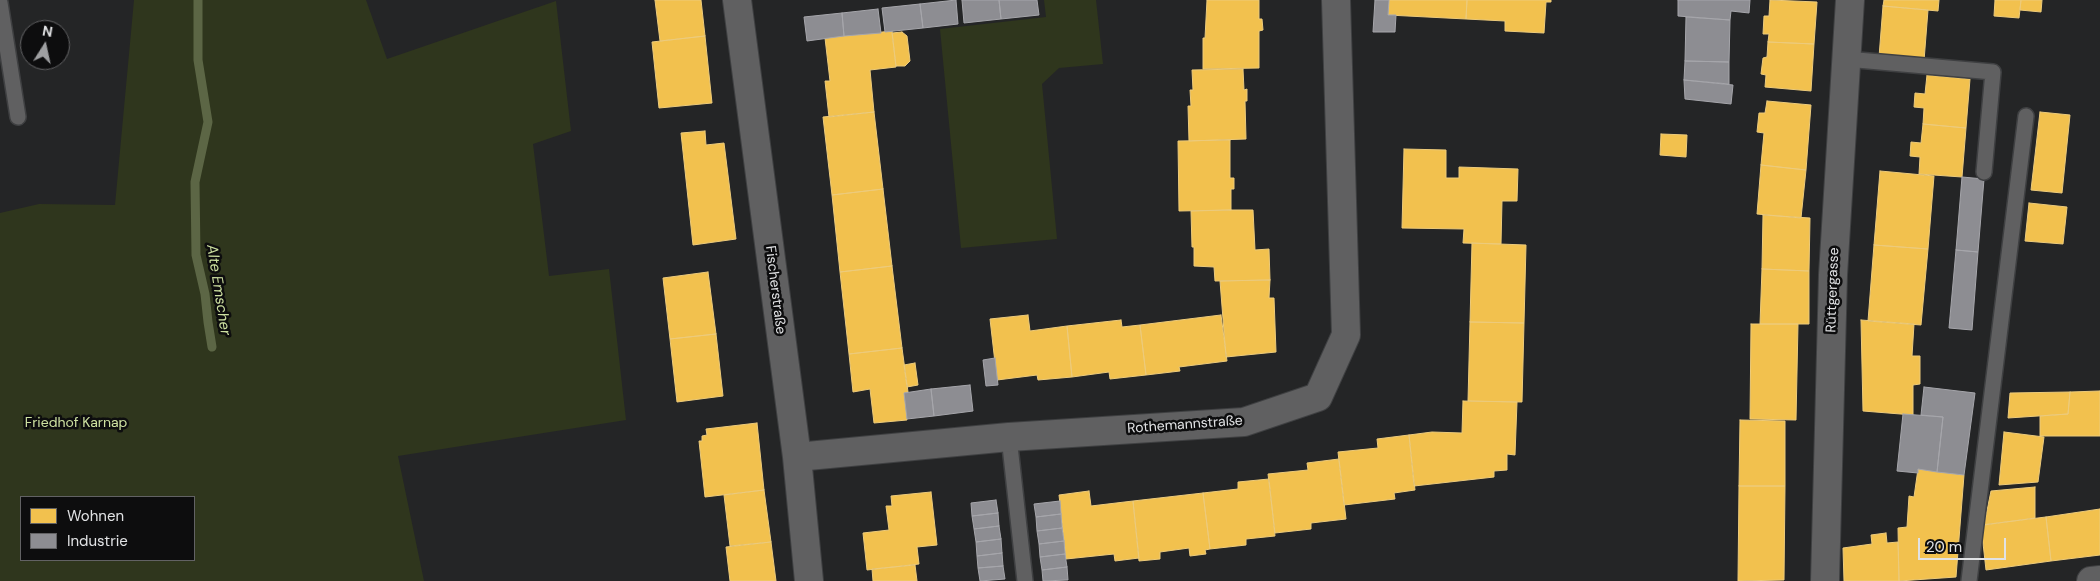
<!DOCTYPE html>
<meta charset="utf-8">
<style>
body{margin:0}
#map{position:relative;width:2100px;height:581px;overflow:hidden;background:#242526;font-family:"DM Sans",sans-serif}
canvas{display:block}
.legend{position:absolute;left:20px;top:496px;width:175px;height:65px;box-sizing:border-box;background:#0d0d0e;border:1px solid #626264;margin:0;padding:6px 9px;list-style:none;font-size:15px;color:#e1e2e4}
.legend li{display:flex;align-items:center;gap:10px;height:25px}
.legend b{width:25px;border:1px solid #626264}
.north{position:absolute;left:20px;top:20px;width:50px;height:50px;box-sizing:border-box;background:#0d0d0e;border:1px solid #626264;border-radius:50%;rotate:10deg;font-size:14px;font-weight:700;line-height:20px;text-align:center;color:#e1e2e4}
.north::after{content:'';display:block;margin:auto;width:18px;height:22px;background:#9fa0a2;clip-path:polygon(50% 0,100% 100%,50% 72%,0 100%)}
.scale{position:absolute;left:1918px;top:538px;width:88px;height:22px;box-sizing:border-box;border:2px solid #e1e2e4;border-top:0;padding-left:6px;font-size:15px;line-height:18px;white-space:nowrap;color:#e1e2e4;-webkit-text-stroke:4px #0d0d0e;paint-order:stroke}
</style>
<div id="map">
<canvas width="2100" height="581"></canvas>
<ul class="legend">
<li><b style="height:14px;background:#f2c14e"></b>Wohnen</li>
<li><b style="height:14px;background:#8d8d92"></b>Industrie</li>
</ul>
<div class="north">N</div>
<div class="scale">20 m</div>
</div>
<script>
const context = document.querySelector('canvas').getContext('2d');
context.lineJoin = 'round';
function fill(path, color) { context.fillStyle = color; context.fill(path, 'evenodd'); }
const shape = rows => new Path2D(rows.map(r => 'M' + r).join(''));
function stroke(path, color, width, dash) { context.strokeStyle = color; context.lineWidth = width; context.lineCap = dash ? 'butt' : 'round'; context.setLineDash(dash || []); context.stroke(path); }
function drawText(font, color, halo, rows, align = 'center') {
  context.font = font + ' "DM Sans",sans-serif'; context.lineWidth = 5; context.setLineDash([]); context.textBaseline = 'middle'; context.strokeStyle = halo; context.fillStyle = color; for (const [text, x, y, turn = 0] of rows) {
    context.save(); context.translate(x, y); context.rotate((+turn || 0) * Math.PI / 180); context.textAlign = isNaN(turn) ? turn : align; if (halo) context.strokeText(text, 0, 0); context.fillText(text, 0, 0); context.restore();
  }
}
fill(shape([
 [134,0,366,0,387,59,556,1,571,131,533,144,549,276,609,269,626,420,398,456,424,581,0,581,0,213,39,204,115,205],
 [194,497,194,560,21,560,21,497],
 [1044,0,1096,0,1103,64,1059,68,1042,84,1057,239,961,248,940,29,1046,17]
]), '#2f361d');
const homes = shape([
 [655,0,701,0,705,36,660,41,655,0],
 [1207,0,1259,0,1259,19,1262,19,1263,30,1259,31,1259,68,1203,69,1203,38,1205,38,1207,0],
 [1389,0,1467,0,1466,19,1388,15,1389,0],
 [1467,0,1551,0,1551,2,1546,2,1544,33,1505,31,1505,21,1466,19,1467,0],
 [1770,0,1817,2,1814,44,1768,42,1769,34,1763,34,1764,16,1769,16,1770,0],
 [1884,0,1939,0,1938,11,1883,6,1884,0],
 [1995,0,2021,0,2019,18,1994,16,1995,0],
 [2021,0,2042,0,2041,12,2020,10,2021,0],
 [1883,6,1928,10,1924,61,1879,57,1883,6],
 [892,31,896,67,870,70,874,112,829,117,825,81,830,81,825,38,892,31],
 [902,32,907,36,910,61,905,66,896,66,892,33,902,32],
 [705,36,712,103,659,108,652,42,705,36],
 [1768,42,1814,44,1811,91,1765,87,1766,75,1761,74,1763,58,1767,57,1768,42],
 [1243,69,1244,90,1247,89,1247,101,1245,101,1246,139,1189,141,1188,106,1191,106,1190,90,1193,90,1192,70,1243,69],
 [1927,75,1970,79,1966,128,1923,124,1924,108,1914,107,1915,93,1925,94,1927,75],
 [1767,101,1811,105,1806,170,1761,165,1764,133,1757,132,1759,113,1765,113,1767,101],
 [874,112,883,189,832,195,823,117,874,112],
 [2040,112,2070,115,2062,193,2031,190,2040,112],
 [1923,124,1966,128,1962,177,1919,174,1920,157,1910,156,1911,142,1921,143,1923,124],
 [705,131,706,145,724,143,736,239,693,245,681,133,705,131],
 [1661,134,1687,135,1686,157,1660,155,1661,134],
 [1230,140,1230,178,1234,178,1234,189,1231,189,1231,210,1179,211,1178,141,1230,140],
 [1404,149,1446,150,1446,178,1459,178,1459,167,1518,169,1517,201,1502,201,1501,244,1463,243,1464,229,1402,228,1404,149],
 [1761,165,1806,170,1801,218,1757,214,1761,165],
 [1880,171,1934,176,1928,249,1874,245,1880,171],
 [883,189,892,266,840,272,832,195,883,189],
 [2029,203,2067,207,2063,244,2025,241,2029,203],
 [1231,210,1253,210,1255,250,1269,249,1270,280,1215,281,1214,267,1194,266,1194,247,1192,247,1191,211,1231,210],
 [1763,215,1810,218,1809,271,1762,269,1763,215],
 [1472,243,1526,245,1524,323,1470,322,1472,243],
 [1874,245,1928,249,1921,325,1868,321,1874,245],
 [892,266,902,348,849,354,840,272,892,266],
 [1762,269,1809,271,1809,324,1760,324,1762,269],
 [708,272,716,334,670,339,663,278,708,272],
 [1270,280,1269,298,1274,298,1276,352,1226,357,1220,281,1270,280],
 [1028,315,1030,331,1067,326,1072,377,1038,380,1037,375,997,380,990,319,1028,315],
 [1221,315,1227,361,1179,367,1180,371,1146,375,1140,325,1221,315],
 [1121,320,1122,327,1140,325,1146,375,1110,379,1109,372,1072,377,1067,326,1121,320],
 [1861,320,1914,324,1912,356,1920,356,1920,384,1913,385,1913,415,1863,411,1861,320],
 [1470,322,1524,323,1522,402,1468,401,1470,322],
 [1751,324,1798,324,1796,420,1750,419,1751,324],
 [716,334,723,396,677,402,670,339,716,334],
 [902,348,908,392,904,393,907,420,874,423,870,389,853,392,849,354,902,348],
 [915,363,918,385,907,387,904,365,915,363],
 [2100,391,2100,436,2040,436,2040,416,2068,414,2070,392,2100,391],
 [2070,392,2068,414,2008,418,2010,393,2070,392],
 [1463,401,1517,402,1515,455,1507,454,1507,470,1494,471,1494,477,1414,486,1409,435,1432,432,1462,433,1463,401],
 [1740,420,1785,421,1785,486,1739,486,1740,420],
 [757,423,764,490,705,497,699,441,702,441,702,436,707,435,706,429,757,423],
 [2004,432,2044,437,2038,482,1999,485,2004,432],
 [1409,435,1415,490,1394,493,1395,499,1344,505,1338,452,1378,448,1377,439,1409,435],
 [1339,459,1346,519,1311,523,1311,529,1275,533,1268,474,1308,470,1307,463,1339,459],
 [1918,469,1964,475,1956,577,1899,581,1898,528,1907,527,1909,496,1914,497,1918,469],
 [1269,479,1275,536,1246,539,1246,545,1210,549,1203,493,1238,489,1238,482,1269,479],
 [1739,486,1785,486,1784,580,1738,581,1739,486],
 [2035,487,2035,518,1984,525,1991,491,2035,487],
 [764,490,771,542,730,546,724,495,764,490],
 [1089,491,1091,506,1133,501,1139,558,1115,561,1114,554,1066,559,1059,495,1089,491],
 [931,492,937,545,917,547,919,564,867,570,863,533,889,530,886,506,892,506,891,496,931,492],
 [1203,493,1210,549,1205,550,1206,554,1190,556,1189,548,1160,552,1160,559,1139,561,1133,501,1203,493],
 [2100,509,2100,555,2051,561,2046,517,2100,509],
 [2046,517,2051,561,1986,570,1981,525,2046,517],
 [1886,533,1887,543,1898,542,1899,581,1844,581,1843,548,1872,544,1871,535,1886,533],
 [771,542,776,581,730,581,726,547,771,542],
 [915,565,917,581,873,581,872,569,915,565]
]);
fill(homes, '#f2c14e');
stroke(homes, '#edcb7b', 1);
const industry = shape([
 [956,0,958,24,923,28,920,4,956,0],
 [962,0,999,0,1001,19,964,23,962,0],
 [999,0,1037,0,1039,15,1001,19,999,0],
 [1375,0,1389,0,1388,15,1396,15,1395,32,1373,32,1375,0],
 [1678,0,1750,0,1749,13,1731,11,1730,20,1678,16,1678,0],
 [920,4,923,28,885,32,882,8,920,4],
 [878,9,881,33,844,36,842,13,878,9],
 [842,13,844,36,807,41,804,17,842,13],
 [1686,17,1730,20,1729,62,1685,61,1686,17],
 [1685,61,1729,62,1729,84,1684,80,1685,61],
 [1684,80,1733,85,1731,104,1685,99,1684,80],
 [1962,177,1984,179,1978,252,1956,250,1962,177],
 [1956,250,1978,252,1972,330,1949,328,1956,250],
 [995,358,998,385,986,386,983,360,995,358],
 [970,385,973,411,934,416,931,389,970,385],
 [1924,387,1975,393,1964,475,1937,472,1943,417,1921,415,1924,387],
 [931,389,934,416,907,419,904,393,931,389],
 [1903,414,1943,417,1937,472,1918,469,1918,473,1897,471,1903,414],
 [996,500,998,513,972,516,971,503,996,500],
 [1060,501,1061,514,1036,517,1034,504,1060,501],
 [998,513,999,526,974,529,972,516,998,513],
 [1061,514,1062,528,1037,531,1036,517,1061,514],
 [999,526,1001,539,976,542,974,529,999,526],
 [1062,528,1064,541,1039,544,1037,531,1062,528],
 [1001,539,1002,553,977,556,976,542,1001,539],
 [1064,541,1065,554,1040,557,1039,544,1064,541],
 [1002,553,1003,566,978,568,977,556,1002,553],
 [1065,554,1067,567,1042,570,1040,557,1065,554],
 [1003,566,1005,579,980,581,978,568,1003,566],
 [1067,567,1068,580,1043,581,1042,570,1067,567]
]);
fill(industry, '#8d8d92');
stroke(industry, '#a6a6ab', 1);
stroke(shape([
 [198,0,198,60,208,122,195,182,196,255,205,294,208,322,212,347]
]), '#5c6645', 9);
const service = shape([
 [0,3,18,117],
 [1846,59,1993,72,1984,172],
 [1009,437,1025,581],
 [1969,581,2026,116]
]);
const minor = shape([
 [737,0,797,457,809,581],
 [797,457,1009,437,1244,422,1318,397,1346,335,1336,0],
 [1825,581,1833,275,1850,0],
 [2091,581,2100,580]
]);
stroke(service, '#3f4042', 18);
stroke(minor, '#3f4042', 30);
stroke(service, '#606061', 15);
stroke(minor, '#606061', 28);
drawText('14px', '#e1e2e4', '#0d0d0e', [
 ["Fischerstraße",775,290,83],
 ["Rüttgergasse",1833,290,-88],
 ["Rothemannstraße",1185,425,-4]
]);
drawText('14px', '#cee1a1', '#0d0d0e', [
 ["Friedhof Karnap",76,423]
]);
drawText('italic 15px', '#cde0a0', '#0d0d0e', [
 ["Alte Emscher",218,290,81]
]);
</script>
